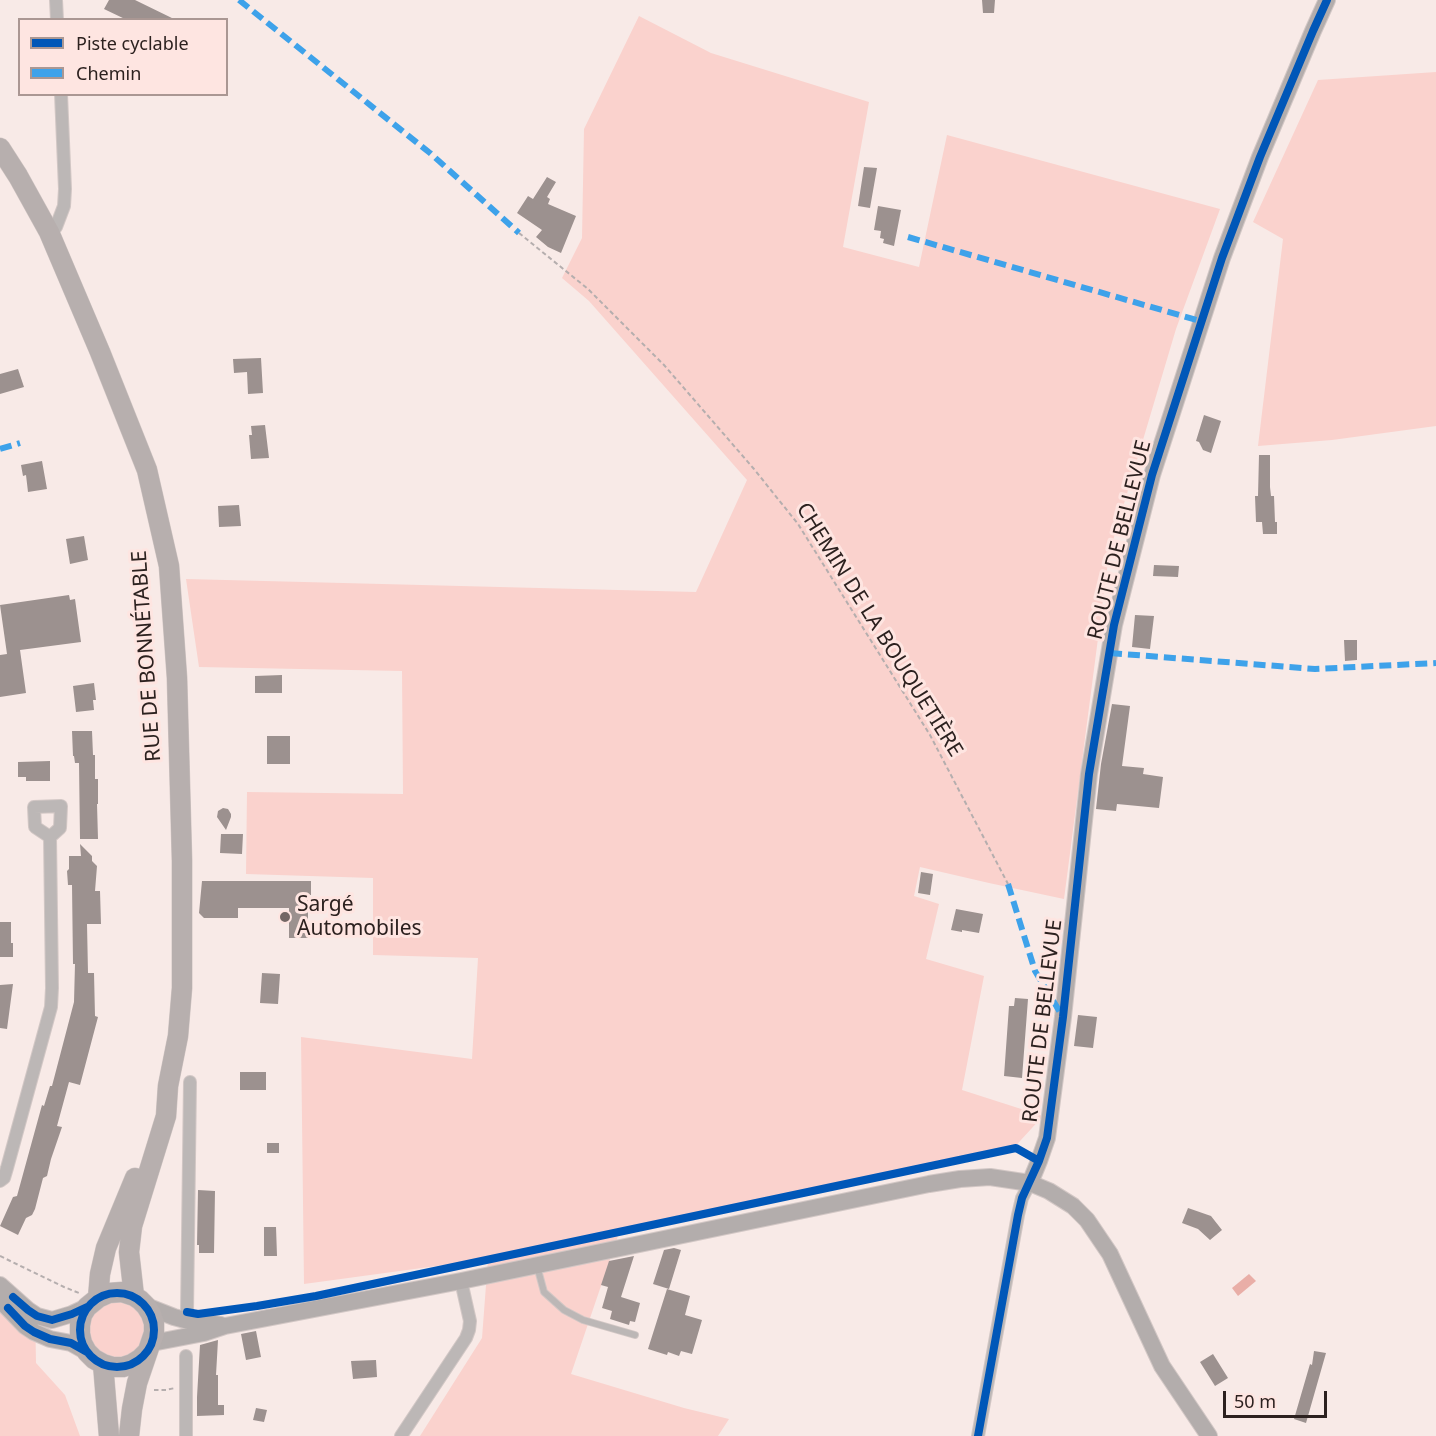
<!DOCTYPE html>
<meta charset="utf-8">
<style>
body{margin:0}
#map{position:relative;width:1436px;height:1436px;overflow:hidden;background:#f8eae7;font-family:"Noto Sans",sans-serif}
canvas{display:block}
.legend{position:absolute;left:18px;top:18px;width:210px;height:78px;box-sizing:border-box;background:#fee5e1;border:2px solid #aa9793;margin:0;padding:8px 10px;list-style:none;font-size:18px;color:#2c211f}
.legend li{display:flex;align-items:center;gap:12px;height:30px}
.legend b{width:30px;border:2px solid #aa9793}
.scale{position:absolute;left:1223px;top:1391px;width:104px;height:27px;box-sizing:border-box;border:3px solid #2c211f;border-top:0;padding-left:8px;font-size:18px;line-height:21px;white-space:nowrap;color:#2c211f;-webkit-text-stroke:4px #fee5e1;paint-order:stroke}
</style>
<div id="map">
<canvas width="1436" height="1436"></canvas>
<ul class="legend">
<li><b style="height:8px;background:#0057b8"></b>Piste cyclable</li>
<li><b style="height:8px;background:#3ea2ea"></b>Chemin</li>
</ul>
<div class="scale">50 m</div>
</div>
<script>
const context = document.querySelector('canvas').getContext('2d');
context.lineJoin = 'round';
function fill(path, color) { context.fillStyle = color; context.fill(path, 'evenodd'); }
const shape = rows => new Path2D(rows.map(r => 'M' + r).join(''));
function stroke(path, color, width, dash) { context.strokeStyle = color; context.lineWidth = width; context.lineCap = dash ? 'butt' : 'round'; context.setLineDash(dash || []); context.stroke(path); }
function drawText(font, color, halo, rows, align = 'center') {
  context.font = font + ' "Noto Sans",sans-serif'; context.lineWidth = 6; context.setLineDash([]); context.textBaseline = 'middle'; context.strokeStyle = halo; context.fillStyle = color; for (const [text, x, y, turn = 0] of rows) {
    context.save(); context.translate(x, y); context.rotate((+turn || 0) * Math.PI / 180); context.textAlign = isNaN(turn) ? turn : align; if (halo) context.strokeText(text, 0, 0); context.fillText(text, 0, 0); context.restore();
  }
}
fill(shape([
 [639,16,711,53,869,102,843,247,919,267,947,135,1220,209,1176,329,1109,554,1064,899,989,883,920,867,914,896,939,904,926,959,984,976,962,1090,1043,1116,1009,1153,742,1204,620,1230,571,1374,684,1408,729,1419,718,1436,420,1436,482,1338,488,1259,304,1284,301,1037,472,1059,478,958,373,955,373,878,246,874,247,792,403,794,402,671,199,667,186,579,696,592,747,480,589,301,562,278,582,238,584,129],
 [1436,72,1436,426,1332,440,1258,446,1283,239,1253,222,1318,80],
 [0,1278,35,1307,36,1363,65,1395,80,1436,0,1436],
 [124,1299,142,1310,149,1330,135,1356,106,1359,87,1337,89,1318,103,1302]
]), '#fad2cd');
fill(shape([
 [1249,1274,1256,1281,1238,1296,1232,1288]
]), '#e9aea7');
fill(shape([
 [109,0,135,0,176,20,127,20,104,9],
 [982,0,995,0,994,13,983,13],
 [864,167,877,168,870,208,858,206],
 [547,177,556,182,547,197,550,199,548,204,576,216,561,253,548,247,536,237,542,230,517,213,528,196,533,199],
 [878,206,901,210,894,246,883,243,884,239,880,238,881,231,874,230],
 [261,358,263,393,248,394,247,372,234,373,233,359],
 [18,369,24,387,0,394,0,374],
 [1204,415,1221,421,1211,453,1203,450,1199,442,1196,441],
 [265,425,269,458,251,459,249,435,252,435,251,426],
 [1259,455,1270,455,1270,487,1271,496,1274,496,1275,522,1277,522,1277,534,1263,534,1262,522,1256,522,1255,496,1258,496],
 [42,461,47,489,28,492,26,475,23,476,21,465],
 [239,505,241,526,219,527,218,506],
 [84,536,88,560,70,564,66,539],
 [1154,565,1179,566,1178,577,1153,576],
 [69,595,70,600,75,599,81,642,20,650,26,693,0,697,0,655,7,654,0,605],
 [1135,615,1154,616,1150,649,1132,647],
 [1344,640,1357,640,1357,660,1345,661],
 [282,675,282,693,255,693,255,676],
 [94,683,96,700,93,700,94,710,76,712,73,686],
 [1112,704,1130,706,1122,766,1144,768,1143,774,1163,777,1159,808,1117,804,1116,811,1096,809,1101,764],
 [72,731,92,731,93,755,95,755,95,779,98,779,98,804,97,804,98,839,80,839,79,763,75,763,74,756,73,756],
 [267,736,290,736,290,764,267,764],
 [50,761,50,781,26,781,26,777,18,777,18,762],
 [223,808,228,809,231,814,231,817,226,830,217,817,218,811],
 [221,834,243,834,242,854,220,853],
 [80,844,92,856,92,861,97,866,95,891,100,891,101,924,87,924,88,973,94,973,95,1016,98,1017,80,1085,69,1082,57,1126,62,1127,51,1159,47,1176,43,1178,35,1209,32,1215,26,1218,18,1235,0,1226,13,1197,17,1196,42,1105,44,1106,50,1086,52,1086,74,1002,75,964,73,964,72,885,68,885,67,871,69,869,69,856,81,856],
 [921,872,933,874,930,895,918,893],
 [202,881,311,881,311,895,308,895,308,938,289,938,289,908,238,908,238,918,204,918,199,913],
 [956,909,983,914,979,933,962,930,962,932,951,930],
 [0,922,11,922,11,943,13,943,13,957,0,957],
 [262,973,280,974,278,1004,260,1003],
 [13,984,7,1029,0,1028,0,985],
 [1015,998,1028,999,1022,1078,1004,1076,1009,1006,1014,1006],
 [1078,1015,1097,1017,1093,1048,1074,1046],
 [240,1072,266,1072,266,1090,240,1090],
 [267,1143,279,1143,279,1153,267,1153],
 [198,1190,215,1191,214,1253,199,1253,199,1245,197,1245],
 [1188,1208,1211,1216,1222,1230,1210,1240,1198,1229,1182,1223],
 [264,1227,276,1227,277,1256,264,1256],
 [674,1248,681,1250,669,1289,653,1284,664,1250],
 [634,1256,621,1297,640,1303,635,1322,630,1321,629,1325,610,1319,612,1311,602,1308,608,1287,601,1285,609,1261],
 [667,1289,690,1296,685,1315,702,1320,692,1354,681,1351,679,1356,668,1352,667,1355,648,1349],
 [256,1331,261,1357,246,1360,241,1334],
 [218,1340,216,1375,218,1375,218,1405,224,1405,224,1415,197,1416,197,1397,200,1345],
 [1314,1351,1326,1353,1306,1423,1294,1419,1310,1364,1312,1365],
 [1213,1354,1228,1378,1215,1386,1200,1362],
 [376,1360,377,1377,353,1379,351,1361],
 [256,1408,267,1410,264,1422,253,1420]
]), '#9c918f');
const lane = shape([
 [537,1266,544,1292,564,1310,583,1320,635,1335]
]);
const street = shape([
 [56,0,57,20],
 [49,232,56,227,64,206,65,189,61,94],
 [0,1181,4,1178,7,1168,51,1007,52,988,50,837,60,828,61,806,34,807,35,827,50,837],
 [185,1320,187,1312,190,1082],
 [186,1436,186,1356],
 [401,1436,466,1338,469,1330,470,1321,461,1281],
 [978,1436,1018,1215,1022,1198,1030,1183]
]);
const secondary = shape([
 [1030,1183,1039,1161,1047,1138,1063,1017,1089,774,1114,625,1152,475,1222,258,1260,157,1313,31,1327,0],
 [0,1285,28,1310,37,1316,52,1320,72,1314,87,1307],
 [0,1300,25,1326,34,1332,50,1339,71,1343,87,1352],
 [146,1306,174,1317,185,1320,221,1325],
 [152,1343,204,1333,225,1326,461,1281,929,1184,960,1179,990,1177,1030,1183,1049,1191,1073,1206,1087,1220,1110,1254,1162,1366,1209,1436]
]);
const primary = shape([
 [0,148,18,176,49,232,100,352,147,470,169,566,177,678,182,861,182,988,178,1036,168,1086,166,1116,132,1226,129,1252,134,1296],
 [98,1298,100,1274,106,1248,135,1178],
 [103,1364,109,1436],
 [129,1436,132,1409,137,1383,154,1333,154,1323,151,1314,146,1306,140,1300,134,1296,122,1292,109,1293,98,1298,87,1307,82,1315,80,1325,80,1334,82,1343,87,1352,94,1359,103,1364,113,1367,123,1367,132,1364,140,1359,147,1352]
]);
stroke(lane, '#d2c7c5', 8);
stroke(street, '#d2c7c5', 14);
stroke(secondary, '#d2c7c5', 18);
stroke(primary, '#d2c7c5', 21);
stroke(shape([
 [519,233,588,289,664,365,754,469,798,524,930,735,1008,884],
 [0,1256,64,1287,79,1293],
 [154,1390,166,1390,175,1388]
]), '#b5aeae', 2, [4.5, 3]);
stroke(lane, '#bcb7b6', 6);
stroke(street, '#bcb7b6', 12);
stroke(secondary, '#b3adac', 16);
stroke(primary, '#b7afae', 20);
stroke(shape([
 [239,0,430,153,519,233],
 [908,237,1200,321],
 [0,449,20,443],
 [1110,653,1315,669,1436,663],
 [1008,884,1035,971,1063,1017]
]), '#3ea2ea', 6, [12, 6]);
stroke(shape([
 '80 1330a37 37 0 1 1 74 0a37 37 0 1 1-74 0Z',
 [13,1297,28,1310,37,1316,52,1320,72,1314,87,1307],
 [8,1308,25,1326,34,1332,50,1339,71,1343,87,1352],
 [187,1312,198,1314,257,1306,316,1296,1016,1148,1039,1161],
 [978,1436,1018,1215,1022,1198,1039,1161,1047,1138,1063,1017,1089,774,1114,625,1152,475,1222,258,1260,157,1313,31,1327,0]
]), '#0057b8', 8);
for (const [x, y, r, color] of [
 [285,917,6,"#736765"]
]) { const dot = new Path2D(); dot.arc(x, y, r, 0, 2 * Math.PI); context.fillStyle = color; context.fill(dot); stroke(dot, '#fee5e1', 2); }
drawText('21px', '#2c211f', '#fee5e1', [
 ["ROUTE DE BELLEVUE",1120,540,-76],
 ["CHEMIN DE LA BOUQUETIÈRE",879,630,58],
 ["RUE DE BONNÉTABLE",147,656,-94],
 ["ROUTE DE BELLEVUE",1043,1021,-83]
]);
drawText('21px', '#2c211f', '#fee5e1', [
 ["Sargé",297,905],
 ["Automobiles",297,929]
], 'left');
</script>
